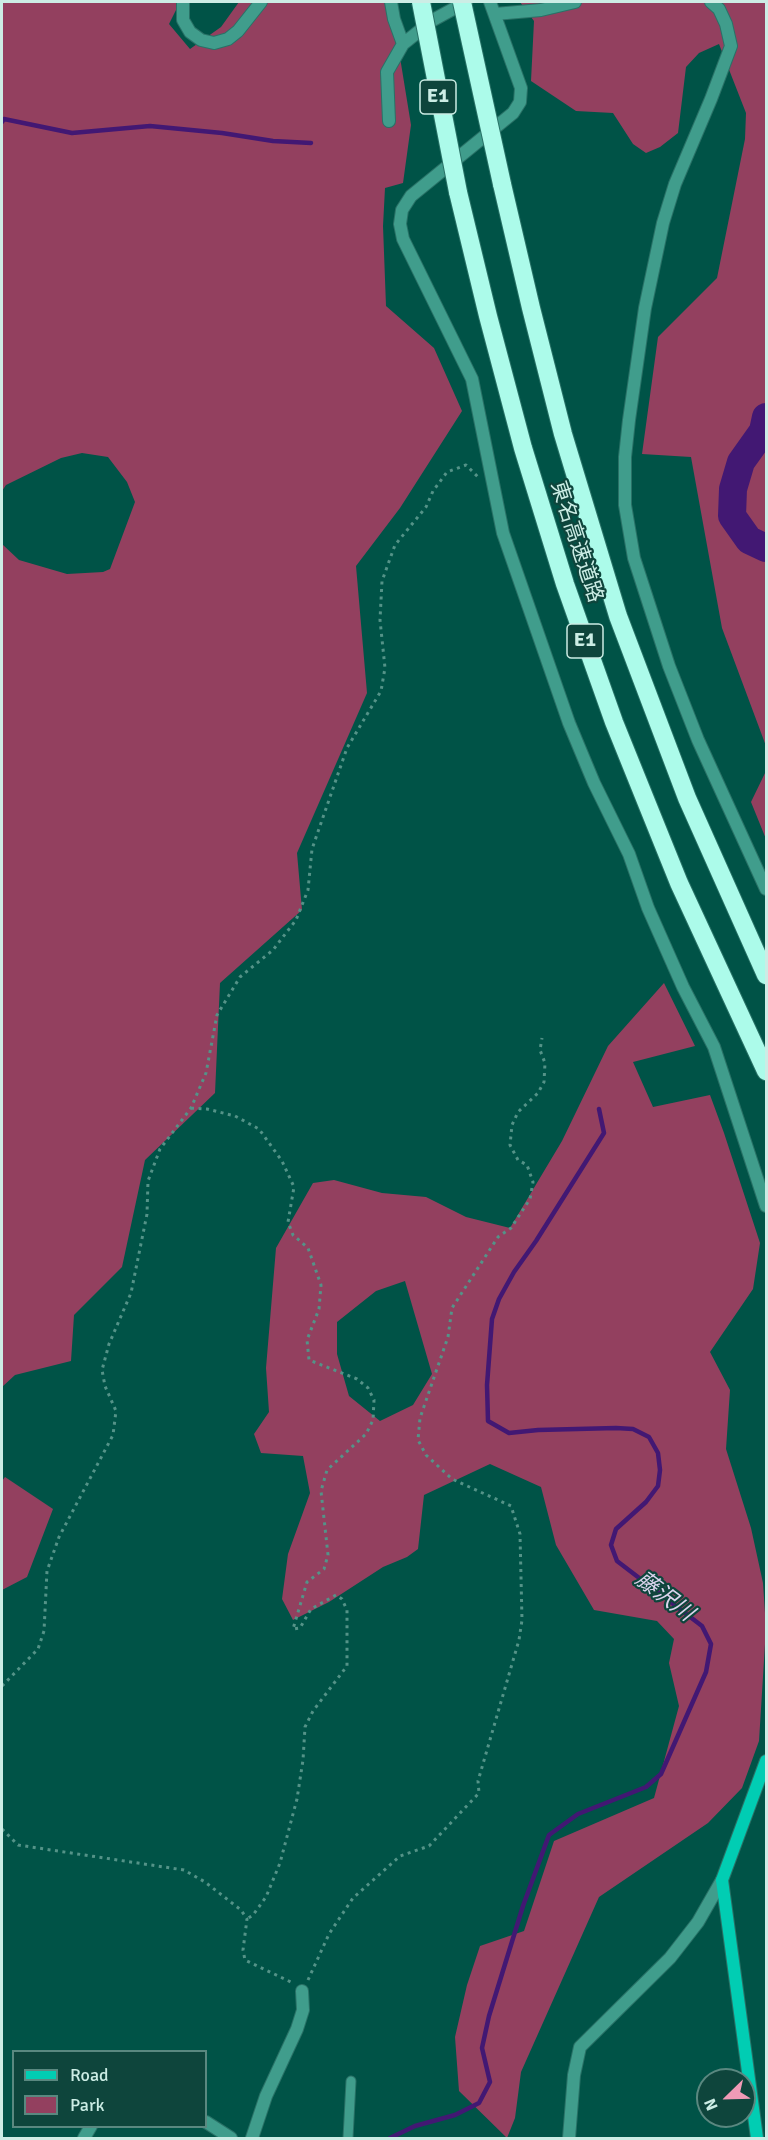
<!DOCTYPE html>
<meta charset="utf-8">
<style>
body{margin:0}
#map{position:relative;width:768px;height:2140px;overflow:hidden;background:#005347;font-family:Signika,sans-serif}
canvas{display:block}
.frame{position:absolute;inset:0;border:3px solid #ccede5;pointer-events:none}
.legend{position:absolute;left:12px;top:2050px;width:195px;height:78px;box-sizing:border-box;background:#0e453c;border:2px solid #5a8880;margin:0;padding:8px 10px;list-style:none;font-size:18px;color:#ccede5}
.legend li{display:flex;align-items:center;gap:12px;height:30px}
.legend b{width:30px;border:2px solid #5a8880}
.north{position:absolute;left:696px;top:2068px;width:60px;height:60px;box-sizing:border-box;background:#0e453c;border:2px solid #5a8880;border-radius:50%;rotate:247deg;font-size:16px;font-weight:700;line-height:24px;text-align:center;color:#ccede5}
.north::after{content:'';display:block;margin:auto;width:21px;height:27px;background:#f09ab6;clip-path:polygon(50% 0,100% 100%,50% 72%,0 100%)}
</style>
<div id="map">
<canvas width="768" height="2140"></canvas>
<div class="frame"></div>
<ul class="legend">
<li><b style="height:8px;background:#01cdb3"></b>Road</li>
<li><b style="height:16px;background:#93405f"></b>Park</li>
</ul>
<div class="north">N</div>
</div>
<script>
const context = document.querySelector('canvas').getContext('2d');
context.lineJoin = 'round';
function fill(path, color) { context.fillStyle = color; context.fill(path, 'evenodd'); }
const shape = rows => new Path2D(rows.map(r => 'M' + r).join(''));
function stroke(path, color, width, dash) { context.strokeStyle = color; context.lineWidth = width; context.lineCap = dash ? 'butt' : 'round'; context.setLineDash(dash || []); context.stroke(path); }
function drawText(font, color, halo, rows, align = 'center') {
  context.font = font + ' Signika,"Noto Sans JP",sans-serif'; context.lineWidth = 4.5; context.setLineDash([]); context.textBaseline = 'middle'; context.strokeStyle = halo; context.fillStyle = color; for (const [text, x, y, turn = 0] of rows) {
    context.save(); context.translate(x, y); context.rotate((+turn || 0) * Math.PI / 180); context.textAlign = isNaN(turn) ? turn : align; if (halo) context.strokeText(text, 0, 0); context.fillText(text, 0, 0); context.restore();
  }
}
fill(shape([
 [2,2,180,2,169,24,190,49,221,27,239,2,391,2,411,125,403,183,385,188,383,226,386,306,434,348,462,411,400,508,356,566,367,693,297,853,302,910,220,983,215,1093,145,1160,122,1267,74,1315,71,1361,15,1375,2,1387,2,544,19,560,67,574,103,572,110,569,135,502,127,482,108,457,82,453,61,458,6,485,2,491],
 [520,2,766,2,766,746,722,628,691,457,642,454,658,337,717,278,745,139,746,113,719,44,699,53,686,67,678,133,660,147,646,153,633,144,613,113,576,111,531,81,534,21],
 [766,771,766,839,751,802],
 [664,983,695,1046,633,1062,653,1107,710,1095,724,1133,760,1243,753,1289,710,1352,730,1390,726,1449,751,1528,763,1583,766,1628,759,1741,742,1788,708,1823,599,1897,521,2072,515,2118,507,2138,459,2091,455,2037,467,1985,480,1946,524,1931,554,1841,654,1798,679,1706,669,1663,674,1639,657,1621,594,1610,556,1545,541,1487,490,1464,424,1495,418,1549,407,1557,383,1567,329,1602,293,1620,282,1599,288,1554,310,1493,303,1456,261,1453,254,1434,269,1412,266,1368,276,1248,313,1183,334,1180,382,1193,426,1197,466,1217,510,1228,562,1141,608,1046],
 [405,1281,432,1374,413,1405,380,1421,349,1396,337,1354,337,1322,376,1291],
 [5,1477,53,1509,27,1577,2,1590,2,1481]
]), '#93405f');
stroke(shape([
 [2,122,4,119,72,133,150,126,222,133,273,141,311,143],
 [390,2138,415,2126,455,2115,479,2103,490,2082,482,2048,489,2016,523,1906,549,1835,578,1814,646,1787,661,1774,706,1672,711,1644,702,1626,617,1561,611,1545,616,1529,646,1502,658,1486,660,1470,658,1453,649,1437,633,1429,616,1428,538,1430,509,1433,488,1421,487,1385,492,1319,499,1299,514,1272,536,1241,604,1133,599,1109]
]), '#421873', 4.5);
stroke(shape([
 [766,417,763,431,741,462,733,489,732,516,749,540,766,548]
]), '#421873', 28);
const lane = shape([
 [348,2138,351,2081]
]);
const street = shape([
 [183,2,183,20,190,32,201,40,214,43,228,39,238,31,261,2],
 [391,2,394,19,403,44],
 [490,2,521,88,520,102,513,113,411,196,402,210,400,224,403,239,472,379,503,533,569,723,594,783,629,854,648,908,683,987,714,1047,766,1206],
 [711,2,719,9,726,24,731,46,711,99,675,184,663,223,645,308,629,420,625,457,625,505,634,558,669,666,698,740,766,889],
 [495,14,541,10,575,2],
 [389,121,387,72,403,44,433,20,466,2],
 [206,2122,231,2138],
 [84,2138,91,2126],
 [252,2138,266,2096,297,2029,303,2010,302,1991],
 [569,2138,574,2075,580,2047,670,1958,698,1922,722,1880]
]);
const secondary = shape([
 [757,2138,722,1880,766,1761]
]);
const highway = shape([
 [502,184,531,308,563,434,618,616,687,798,766,975],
 [458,192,488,316,523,448,565,584,614,722,679,883,766,1071]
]);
stroke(lane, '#297267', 11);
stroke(street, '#297267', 14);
stroke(secondary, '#297267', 14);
stroke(highway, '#297267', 20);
stroke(shape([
 [191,1108,207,1109,235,1116,259,1129,282,1161,294,1187,288,1222,293,1235,308,1248,321,1285,319,1309,307,1340,309,1360,357,1379,368,1388,374,1400,373,1420,366,1434,327,1470,321,1491,328,1555,324,1569,307,1582,293,1629,300,1628,311,1609,336,1595,342,1599,347,1610,347,1666,313,1711,305,1727,303,1760,297,1799,280,1863,266,1897,253,1915,247,1919],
 [2,1686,38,1649,44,1631,47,1571,59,1537,113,1435,116,1411,105,1386,102,1370,109,1344,131,1293,147,1214,148,1181,160,1149,191,1108,206,1073,217,1015,240,977,273,950,296,920,308,890,312,849,347,748,381,691,385,668,380,620,382,581,395,545,426,507,433,491,447,472,466,465,478,477],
 [2,1829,18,1845,184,1870,205,1882,241,1910,247,1919,243,1950,245,1960,293,1983],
 [308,1980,329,1934,353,1898,400,1856,429,1846,479,1793,478,1781,519,1640,522,1620,520,1534,511,1506,452,1479,426,1455,418,1440,420,1418,448,1337,452,1308,498,1237,511,1228,530,1199,533,1182,527,1165,518,1160,510,1145,512,1125,518,1112,538,1093,544,1082,545,1063,540,1050,542,1038]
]), '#549388', 3, [3, 4.5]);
stroke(lane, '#409d8c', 9);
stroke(street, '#409d8c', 12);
stroke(secondary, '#01cdb3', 12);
stroke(highway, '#acfbea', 18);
const highwayBridge = shape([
 [421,2,458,192],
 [462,2,502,184]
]);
stroke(highwayBridge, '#297267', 20, []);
stroke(highwayBridge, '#acfbea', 18);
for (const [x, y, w] of [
 [438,97,36],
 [585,641,36]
]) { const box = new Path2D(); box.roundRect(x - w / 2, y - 17, w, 34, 4.5); context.fillStyle = '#0e453c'; context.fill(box); stroke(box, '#ccede5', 1.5); }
drawText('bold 20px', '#ccede5', null, [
 ["E1",438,97],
 ["E1",585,641]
]);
drawText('21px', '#ccede5', '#0e453c', [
 ["東名高速道路",576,542,72]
]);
drawText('italic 22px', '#dbd4ed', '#0e453c', [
 ["藤沢川",664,1597,37]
]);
</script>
